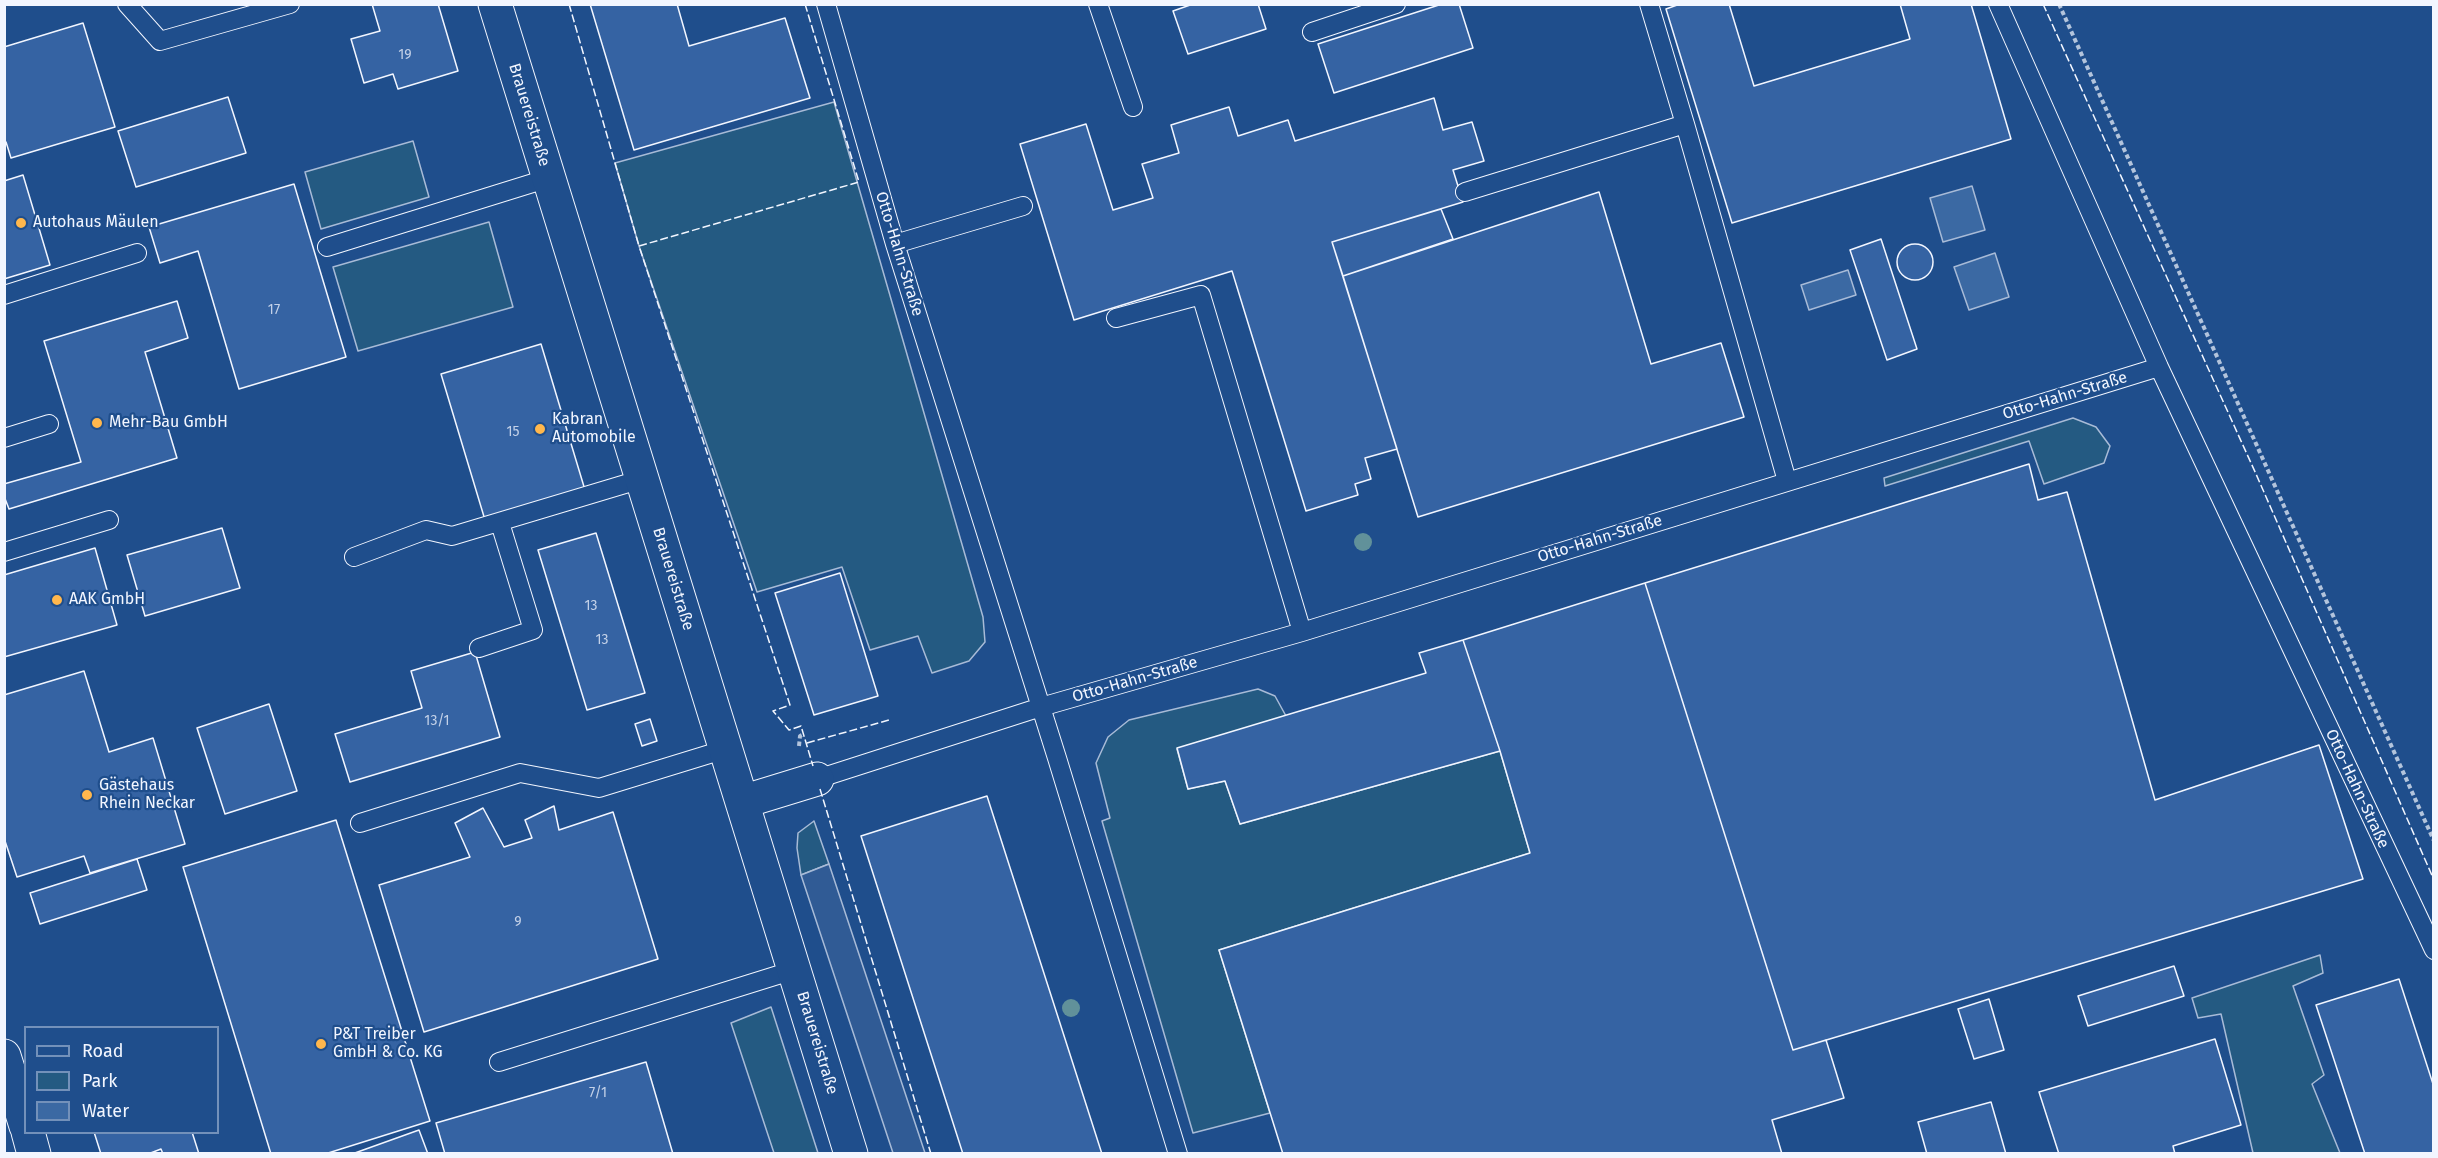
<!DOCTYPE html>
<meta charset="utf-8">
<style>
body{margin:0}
#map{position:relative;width:2438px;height:1158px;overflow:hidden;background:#1f4e8c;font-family:"Fira Sans",sans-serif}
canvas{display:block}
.frame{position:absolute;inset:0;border:6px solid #f2f6ff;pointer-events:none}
.legend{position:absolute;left:24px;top:1026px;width:195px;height:108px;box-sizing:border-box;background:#1f4e8c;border:2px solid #7391ba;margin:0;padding:8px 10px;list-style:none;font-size:18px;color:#f2f6ff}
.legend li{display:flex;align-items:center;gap:12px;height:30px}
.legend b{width:30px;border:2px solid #7391ba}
</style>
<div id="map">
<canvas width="2438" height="1158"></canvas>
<div class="frame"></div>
<ul class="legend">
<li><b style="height:8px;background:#1f4e8c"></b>Road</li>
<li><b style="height:16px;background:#245a82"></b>Park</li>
<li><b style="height:16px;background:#3b69a3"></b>Water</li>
</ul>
</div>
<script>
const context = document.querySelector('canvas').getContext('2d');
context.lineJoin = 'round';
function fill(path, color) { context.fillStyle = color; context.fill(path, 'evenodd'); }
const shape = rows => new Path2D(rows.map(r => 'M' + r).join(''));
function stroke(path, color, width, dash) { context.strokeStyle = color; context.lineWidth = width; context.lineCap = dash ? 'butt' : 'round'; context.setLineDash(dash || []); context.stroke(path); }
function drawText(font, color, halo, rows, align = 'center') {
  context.font = font + ' "Fira Sans",sans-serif'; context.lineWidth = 4.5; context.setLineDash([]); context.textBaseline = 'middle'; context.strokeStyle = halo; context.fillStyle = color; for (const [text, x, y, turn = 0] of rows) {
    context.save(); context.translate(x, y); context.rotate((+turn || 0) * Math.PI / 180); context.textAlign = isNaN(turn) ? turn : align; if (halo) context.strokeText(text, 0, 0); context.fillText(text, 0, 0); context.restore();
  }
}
const green = shape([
 [834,102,983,617,985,642,969,661,932,673,918,636,870,650,842,567,757,592,639,246,615,163,834,102],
 [413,141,429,197,321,229,305,172,413,141],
 [489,222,513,307,358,351,333,267,489,222],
 [2073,418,2096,427,2110,446,2104,463,2044,484,2029,441,1885,486,1884,478,2073,418],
 [1258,689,1275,696,1286,716,1177,749,1188,789,1225,781,1240,824,1500,751,1530,853,1219,950,1270,1113,1193,1133,1102,821,1110,818,1096,763,1108,737,1129,720,1258,689],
 [814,821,829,864,801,875,797,848,798,833,814,821],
 [2320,955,2323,973,2293,986,2324,1075,2312,1084,2340,1153,2253,1153,2221,1014,2198,1018,2192,998,2320,955],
 [771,1007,818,1153,774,1153,731,1023,771,1007]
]);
fill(green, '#245a82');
stroke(green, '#a8bbd7', 1.5);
const parking = shape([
 [829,864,925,1153,893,1153,801,875,829,864]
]);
fill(parking, '#305b95');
stroke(parking, '#a8bbd7', 1.5);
const water = shape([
 [1972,186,1985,230,1943,242,1930,198,1972,186],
 [1995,253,2009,297,1969,310,1954,267,1995,253],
 [1848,270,1856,295,1809,310,1801,285,1848,270]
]);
fill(water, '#3b69a3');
stroke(water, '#a8bbd7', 1.5);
const building = shape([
 [372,4,438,4,458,71,398,89,393,74,364,83,351,39,380,31,372,4],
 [590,4,677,4,689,46,785,18,810,98,634,150,590,4],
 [1193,4,1258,4,1266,29,1188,54,1173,11,1193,4],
 [1442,4,1459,4,1473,48,1334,93,1318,44,1442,4],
 [1680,4,1729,4,1754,86,1910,39,1900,4,1971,4,2011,139,1732,223,1666,9,1680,4],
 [83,23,115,127,11,158,6,142,4,143,4,47,83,23],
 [228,97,246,153,136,187,118,131,228,97],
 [1434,98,1443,130,1472,122,1484,161,1453,170,1463,202,1332,242,1397,449,1365,458,1371,479,1355,484,1358,495,1306,511,1232,271,1074,320,1020,144,1086,124,1113,210,1153,198,1142,164,1179,153,1171,125,1229,107,1238,136,1288,120,1295,141,1434,98],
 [23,175,50,265,4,279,4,181,23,175],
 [294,184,346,357,239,389,198,251,160,263,149,227,294,184],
 [1599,192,1651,364,1721,343,1744,417,1418,517,1343,276,1599,192],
 [1441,209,1453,239,1343,276,1332,242,1441,209],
 [1881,239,1917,349,1887,360,1850,250,1881,239],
 '1897 262a18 18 0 1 1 36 0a18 18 0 1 1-36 0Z',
 [177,301,188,338,145,352,177,458,9,509,4,496,4,484,81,462,44,341,177,301],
 [541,344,585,490,485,520,441,374,541,344],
 [2029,464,2038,500,2067,492,2155,800,2319,745,2363,879,1793,1050,1645,583,2029,464],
 [222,528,240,588,145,616,127,555,222,528],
 [596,533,645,693,587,710,538,550,596,533],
 [95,548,117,625,4,657,4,575,95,548],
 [840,573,878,696,814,715,775,593,840,573],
 [1645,583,1793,1050,1826,1040,1844,1098,1772,1120,1782,1154,1283,1154,1219,950,1530,853,1500,751,1463,640,1645,583],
 [1463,640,1500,751,1240,824,1225,781,1188,789,1177,748,1426,673,1419,653,1463,640],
 [475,652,500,737,350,782,335,734,422,708,411,671,475,652],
 [84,671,109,752,153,738,185,844,90,873,84,856,17,877,4,838,4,695,84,671],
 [269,704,297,791,225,814,197,728,269,704],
 [650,719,657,741,642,746,635,724,650,719],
 [987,796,1102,1154,963,1154,861,836,987,796],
 [554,806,559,830,613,812,658,959,424,1032,379,885,470,857,455,823,483,808,504,847,532,838,525,820,554,806],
 [336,820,430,1121,325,1154,271,1154,183,867,336,820],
 [137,859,147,890,40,924,30,893,137,859],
 [2174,966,2184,996,2088,1026,2078,996,2174,966],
 [2399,979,2434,1087,2434,1154,2365,1154,2316,1005,2399,979],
 [1989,999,2004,1050,1974,1059,1958,1009,1989,999],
 [2215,1039,2241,1125,2173,1146,2175,1154,2059,1154,2039,1092,2215,1039],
 [646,1062,673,1154,445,1154,436,1123,646,1062],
 [1991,1102,2006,1154,1927,1154,1918,1122,1991,1102],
 [419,1130,428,1154,352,1154,419,1130],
 [94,1132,192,1132,199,1154,163,1154,161,1149,148,1154,101,1154,94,1132]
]);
fill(building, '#3563a3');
stroke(building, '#f2f6ff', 1.5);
const service = shape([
 [127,4,160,41,290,4],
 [826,4,895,244,1057,758,1178,1154],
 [1098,4,1133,107],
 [1998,4,2159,367,2434,950],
 [1312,32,1396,4],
 [1685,124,1787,481],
 [1465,192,1685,124,1649,4],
 [895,244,1023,206],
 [327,247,549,178],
 [4,295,137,253],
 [1116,318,1201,295,1302,632],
 [4,438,49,424],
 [4,552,109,520],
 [354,557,426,530,452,536,642,479],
 [479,648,533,630,500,523],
 [817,779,1041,707,1302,632,2159,367],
 [360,823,520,773,599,788,726,749],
 [499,1062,794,970]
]);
const minor = shape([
 [495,4,851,1154],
 [742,802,817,779],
 [4,1056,26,1126],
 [28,1132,34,1154]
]);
stroke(service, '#f2f6ff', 20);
stroke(minor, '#f2f6ff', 35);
stroke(shape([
 [2059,4,2434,841],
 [799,746,800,736,804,734]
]), '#b3c4dc', 4, [4.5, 3]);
stroke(service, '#1f4e8c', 18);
stroke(minor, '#1f4e8c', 33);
stroke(shape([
 [569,4,639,246],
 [805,4,859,182,639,246,790,705,773,711,789,730,801,726,813,766],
 [2043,4,2256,474,2434,880],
 [807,743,889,720],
 [820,789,931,1154]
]), '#f2f6ff', 1.5, [8, 3]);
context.fillStyle = '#61919a';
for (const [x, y] of [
 [1363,542],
 [1071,1008]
]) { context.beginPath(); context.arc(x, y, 9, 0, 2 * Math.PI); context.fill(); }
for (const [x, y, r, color] of [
 [21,223,6,"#ffb74d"],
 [97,423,6,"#ffb74d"],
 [540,429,6,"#ffb74d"],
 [57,600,6,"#ffb74d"],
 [87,795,6,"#ffb74d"],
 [321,1044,6,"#ffb74d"]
]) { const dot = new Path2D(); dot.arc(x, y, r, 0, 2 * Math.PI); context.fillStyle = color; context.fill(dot); stroke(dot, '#1f4e8c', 2); }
drawText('14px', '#c3d1e8', null, [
 ["19",405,55],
 ["17",274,310],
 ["15",513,432],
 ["13",591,606],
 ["13",602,640],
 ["13/1",437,721],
 ["9",518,922],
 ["7/1",598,1093]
]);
drawText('16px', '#f2f6ff', '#1f4e8c', [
 ["Brauereistraße",529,115,73],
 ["Otto-Hahn-Straße",899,254,73],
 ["Otto-Hahn-Straße",2065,396,-17],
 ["Otto-Hahn-Straße",1600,539,-17],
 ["Brauereistraße",673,579,73],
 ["Otto-Hahn-Straße",1135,680,-16],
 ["Otto-Hahn-Straße",2357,789,65],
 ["Brauereistraße",817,1043,73]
]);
drawText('16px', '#f2f6ff', '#1f4e8c', [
 ["Autohaus Mäulen",33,223],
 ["Kabran",552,420],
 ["Automobile",552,438],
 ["Mehr-Bau GmbH",109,423],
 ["AAK GmbH",69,600],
 ["Gästehaus",99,786],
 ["Rhein Neckar",99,804],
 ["P&T Treiber",333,1035],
 ["GmbH & Co. KG",333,1053]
], 'left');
</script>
